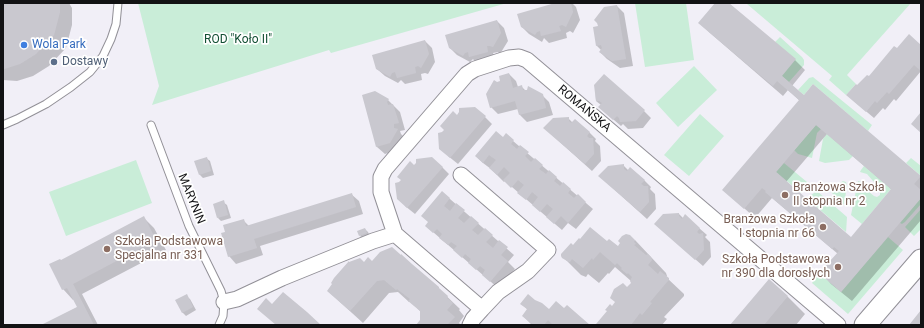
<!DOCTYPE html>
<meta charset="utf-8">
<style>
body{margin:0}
#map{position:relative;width:924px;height:328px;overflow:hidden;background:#f1eff7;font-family:Roboto,sans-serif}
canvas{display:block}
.frame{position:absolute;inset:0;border:4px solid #121214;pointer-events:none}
</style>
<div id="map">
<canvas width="924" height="328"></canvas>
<div class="frame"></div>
</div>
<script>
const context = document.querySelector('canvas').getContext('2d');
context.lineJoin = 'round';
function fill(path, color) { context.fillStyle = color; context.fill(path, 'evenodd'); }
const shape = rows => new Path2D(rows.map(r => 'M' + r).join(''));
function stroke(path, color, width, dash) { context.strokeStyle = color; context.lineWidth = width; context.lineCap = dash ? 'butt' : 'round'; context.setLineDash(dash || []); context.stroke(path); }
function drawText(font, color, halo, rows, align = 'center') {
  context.font = font + ' Roboto,sans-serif'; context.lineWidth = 3.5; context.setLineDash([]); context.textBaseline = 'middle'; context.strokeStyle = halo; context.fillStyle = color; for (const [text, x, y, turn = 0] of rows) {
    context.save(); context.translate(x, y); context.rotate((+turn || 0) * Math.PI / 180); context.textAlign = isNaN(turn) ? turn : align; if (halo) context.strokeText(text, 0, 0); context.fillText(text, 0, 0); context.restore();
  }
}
fill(shape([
 [138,3,507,3,331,53,329,50,152,105,159,86],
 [635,3,686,3,694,60,645,67],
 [747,3,911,3,847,75,856,84,846,95,829,80,832,76,747,4],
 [780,37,802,57,804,60,804,65,789,82,782,76,775,42],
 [694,66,717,90,678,127,656,103],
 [813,77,872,125,868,131,813,84,804,95,798,90,809,78],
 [700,114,724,136,689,176,664,155],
 [816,125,821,129,817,133,812,158,798,154,794,150],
 [827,134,853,156,849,160,825,163,819,161,823,139],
 [911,158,921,166,921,176,906,163],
 [136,160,152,203,66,236,49,192],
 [784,163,807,182,805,189,801,193,776,172],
 [864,166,891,189,862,224,851,215,858,181,865,183,868,191,874,196,877,197,880,195,880,186,873,181,867,174,860,172,861,170],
 [843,181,846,182,847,186,844,205,831,192,831,189],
 [817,191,847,217,846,233,846,232,812,203,815,199,811,195],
 [921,198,921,204,905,222,902,224,900,223],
 [921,209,921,229,914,236,905,227],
 [888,237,903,250,848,314,812,283,819,273,841,292]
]), '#c9edd8');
fill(shape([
 [3,3,69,3,72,8,72,25,66,48,49,66,33,76,17,81,3,80],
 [559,3,572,3,576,7,580,20,573,33,570,31,566,33,567,38,549,43,544,38,542,42,529,34,522,27],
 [717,3,728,3,795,60,805,70,792,86,804,96,813,85,921,177,921,220,852,301,831,284,821,273,838,254,772,198,755,218,724,190,800,101,788,90,783,96,710,33,700,23],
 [827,134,892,190,851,238,786,182],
 [617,6,624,13,633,66,620,68,607,59,600,52,601,50,597,46,599,27],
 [497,21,504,28,508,41,500,54,498,52,493,53,495,59,477,64,473,59,470,62,457,55,450,48],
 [425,41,432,48,435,62,428,74,425,73,421,74,422,80,405,84,401,80,398,83,385,76,377,69],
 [921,46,921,71,896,101,894,99,885,110,883,108,874,118,855,102,858,87,897,50],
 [509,74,516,81,518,87,521,86,526,91,542,95,549,102,553,115,527,122,520,115,518,109,498,114,491,107,497,83,501,82],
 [595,85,644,111,651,118,643,128,628,129,623,124,621,126,607,114,601,105,596,101],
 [363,95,388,100,400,112,405,130,400,131,401,134,404,137,397,150,385,154,377,147],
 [457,116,485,117,492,124,458,164,448,156,443,133],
 [568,118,573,123,589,132,596,139,595,141,600,146,601,161,592,171,552,135],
 [506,135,593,209,576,229,568,223,562,230,548,218,505,181,504,182,491,169,483,163,476,156,503,138],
 [206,158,210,161,214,175,203,178,200,175,195,162],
 [414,166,442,167,449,174,415,214,405,206,400,183],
 [624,166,628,170,644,180,651,187,650,189,655,194,656,209,647,219,607,183],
 [442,192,514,255,508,262,515,269,498,288,426,226,429,223],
 [351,194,359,201,363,214,260,246,263,255,236,264,229,256,243,220,249,226],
 [223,202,227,205,231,218,221,221,218,218],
 [679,214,683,218,699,228,707,235,705,237,710,242,711,257,703,266,655,224],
 [144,218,154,228,166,250,82,294,98,325,43,325,78,307,74,299,73,300,63,289,61,261],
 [365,229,368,232,370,236,363,239,360,236],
 [635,240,666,273,667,276,666,277,684,294,684,296,664,317,667,319,662,325,598,325,632,284,631,281,615,267,609,274,608,273,599,283,588,274,586,277,581,275,565,259,574,246,607,243,618,247],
 [372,262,438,288,460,309,459,310,464,316,459,323,461,325,418,325,421,321,421,312,410,301,409,302,398,292,389,293,363,323,341,303,328,291,364,263],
 [769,281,788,297,805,314,796,325,732,325],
 [186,296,190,299,196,310,186,316,182,312],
 [522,304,549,311,588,325,532,325,523,316,528,310]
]), '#0003');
fill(shape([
 [3,3,60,3,60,12,54,35,36,54,20,64,4,69,3,69],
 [555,3,571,3,573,12,566,27,562,25,559,26,561,31,541,36,540,31,537,32,535,35,521,27,517,14],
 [715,3,729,3,796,59,782,76,798,90,804,95,813,84,921,176,914,184,921,190,921,198,841,292,819,273,839,251,834,247,832,249,765,192,766,191,762,188,744,209,722,190,799,100,777,81,773,86,698,23],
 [816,125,891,189,851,237,776,172],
 [617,5,626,59,612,61,599,52,602,48,601,45,596,46,593,27,598,26,597,23,594,20,604,7],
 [497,20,501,33,493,47,490,46,487,46,488,52,469,57,468,52,465,53,463,56,449,48,445,35],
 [909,34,921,45,921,71,914,65,889,94,887,92,877,103,875,101,866,112,846,95,856,84,857,85,867,75,869,76,894,46,897,48],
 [425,40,429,54,421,68,418,66,415,67,416,73,397,78,395,72,392,73,390,77,376,69,372,55],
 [509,73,513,88,522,85,523,90,527,90,528,86,543,94,546,108,519,115,515,101,490,108,486,94,494,80,497,82,500,81,499,76],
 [604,74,645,110,636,121,620,122,619,118,617,116,613,120,598,107,602,103,599,101,596,101,594,85],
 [375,91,389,99,387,102,388,105,393,104,399,123,394,124,394,128,398,129,390,143,376,147,362,95],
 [475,107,486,116,450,158,439,149,438,133,442,132,444,130,440,126,453,111,457,115,459,112,459,108],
 [921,112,921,133,911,124],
 [569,117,569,121,571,123,575,119,590,132,587,136,589,138,593,138,594,154,585,164,543,128,553,118],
 [496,131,503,137,506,133,514,140,511,144,517,149,520,145,529,152,525,156,531,162,535,158,543,165,539,169,546,174,549,170,557,177,554,181,560,186,563,182,571,189,568,193,574,198,578,194,586,202,568,223,561,216,554,224,546,217,553,209,547,204,540,212,532,205,538,197,532,192,526,200,517,193,524,185,518,180,511,188,503,180,510,173,504,167,497,175,489,168,496,160,489,155,483,163,475,156],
 [207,157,211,171,199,175,194,161],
 [432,157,443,167,407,208,397,199,395,183,399,182,401,180,397,177,410,161,414,165,416,163,416,159],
 [624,164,624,169,627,171,630,167,645,180,641,184,644,186,648,186,649,202,640,212,598,176,608,166],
 [442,191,450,198,444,206,450,211,456,203,465,210,458,218,464,223,471,216,479,223,472,230,478,235,485,228,493,235,486,242,493,248,499,240,508,247,501,255,508,261,490,282,482,275,485,270,480,266,476,270,468,263,471,259,465,254,462,258,453,250,457,246,451,242,448,245,439,238,442,234,437,229,433,233,425,226,428,222,421,216],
 [352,193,356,207,254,239,257,248,228,257,221,233,225,232,223,225,244,219,246,226],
 [224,200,228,215,217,218,213,204],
 [679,213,679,216,682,219,685,214,700,228,697,232,699,234,703,233,704,250,695,260,654,224,663,214],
 [144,216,156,240,73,284,94,325,41,325,77,307,67,288,62,290,49,264,60,259,61,260],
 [590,227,607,241,609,239,618,246,620,243,618,241,622,236,626,234,630,235,635,240,634,242,636,244,634,245,646,255,648,254,651,257,652,260,648,265,658,274,660,271,669,278,669,280,667,282,650,302,652,303,642,315,640,313,631,325,597,325,596,324,607,311,605,310,610,304,612,306,615,302,610,298,614,289,623,283,627,287,631,283,630,281,632,277,628,273,627,274,621,269,622,268,617,263,615,265,600,252,593,260,592,258,583,268,572,259,570,262,567,261,562,258,561,256,561,254,571,243,573,245,579,238,580,239],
 [365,228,367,233,359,236,357,231],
 [392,247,401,255,401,254,412,264,439,287,439,288,448,296,447,298,453,303,447,310,455,317,447,325,416,325,420,320,420,311,408,301,410,299,397,289,396,290,384,280,377,281,350,311,327,291,332,284,331,283,334,278,349,261,349,262,360,258,364,262,368,257,372,261,380,252],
 [769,279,788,296,764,325,730,325],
 [283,292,307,312,321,325,276,325,257,309,266,298,272,304],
 [187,294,193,307,182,313,175,300],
 [528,294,535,300,542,303,549,309,556,301,564,308,567,305,590,325,553,325,548,320,544,325,532,324,522,316,527,309,520,304],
 [921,310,921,325,909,325]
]), '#c9c8cf');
const lane = shape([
 [3,125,17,119,46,104,71,87,90,72,103,56,111,39,116,24,118,3],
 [151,125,189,226,221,291,224,302,223,316,219,325]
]);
const street = shape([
 [461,175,548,250,528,271,498,292,482,309,473,319,470,325],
 [395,234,381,192,381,177,385,169,467,74,475,69,509,58,519,57,527,60,838,325],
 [224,302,237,299,282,278,373,241,395,234,482,309]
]);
const secondary = shape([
 [865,325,921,260]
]);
stroke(lane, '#929097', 9);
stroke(street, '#929097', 17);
stroke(secondary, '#929097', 23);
stroke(lane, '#fff', 7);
stroke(street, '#fff', 15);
stroke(secondary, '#fff', 21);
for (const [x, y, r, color] of [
 [24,45,4,"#3f7fe0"],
 [54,62,4,"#5c6f8a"],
 [785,195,4,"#8d6e63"],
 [823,227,4,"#8d6e63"],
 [107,249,4,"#8d6e63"],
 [838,267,4,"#8d6e63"]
]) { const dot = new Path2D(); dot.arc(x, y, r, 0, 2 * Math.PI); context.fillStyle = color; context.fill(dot); stroke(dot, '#fff', 1.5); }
drawText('12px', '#124f33', '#fff', [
 ["ROD \"Koło II\"",238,40]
]);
drawText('12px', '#366cbe', '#fff', [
 ["Wola Park",32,45]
], 'left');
drawText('12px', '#4e5e75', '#fff', [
 ["Dostawy",62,62]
], 'left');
drawText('12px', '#121214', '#fff', [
 ["ROMAŃSKA",584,109,40],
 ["MARYNIN",191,199,68]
]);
drawText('12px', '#785e54', '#fff', [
 ["Branżowa Szkoła",793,188],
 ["II stopnia nr 2",793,202],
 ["Branżowa Szkoła",815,220,"right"],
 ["I stopnia nr 66",815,234,"right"],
 ["Szkoła Podstawowa",115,242],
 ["Specjalna nr 331",115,256],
 ["Szkoła Podstawowa",830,260,"right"],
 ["nr 390 dla dorosłych",830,274,"right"]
], 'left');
</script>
